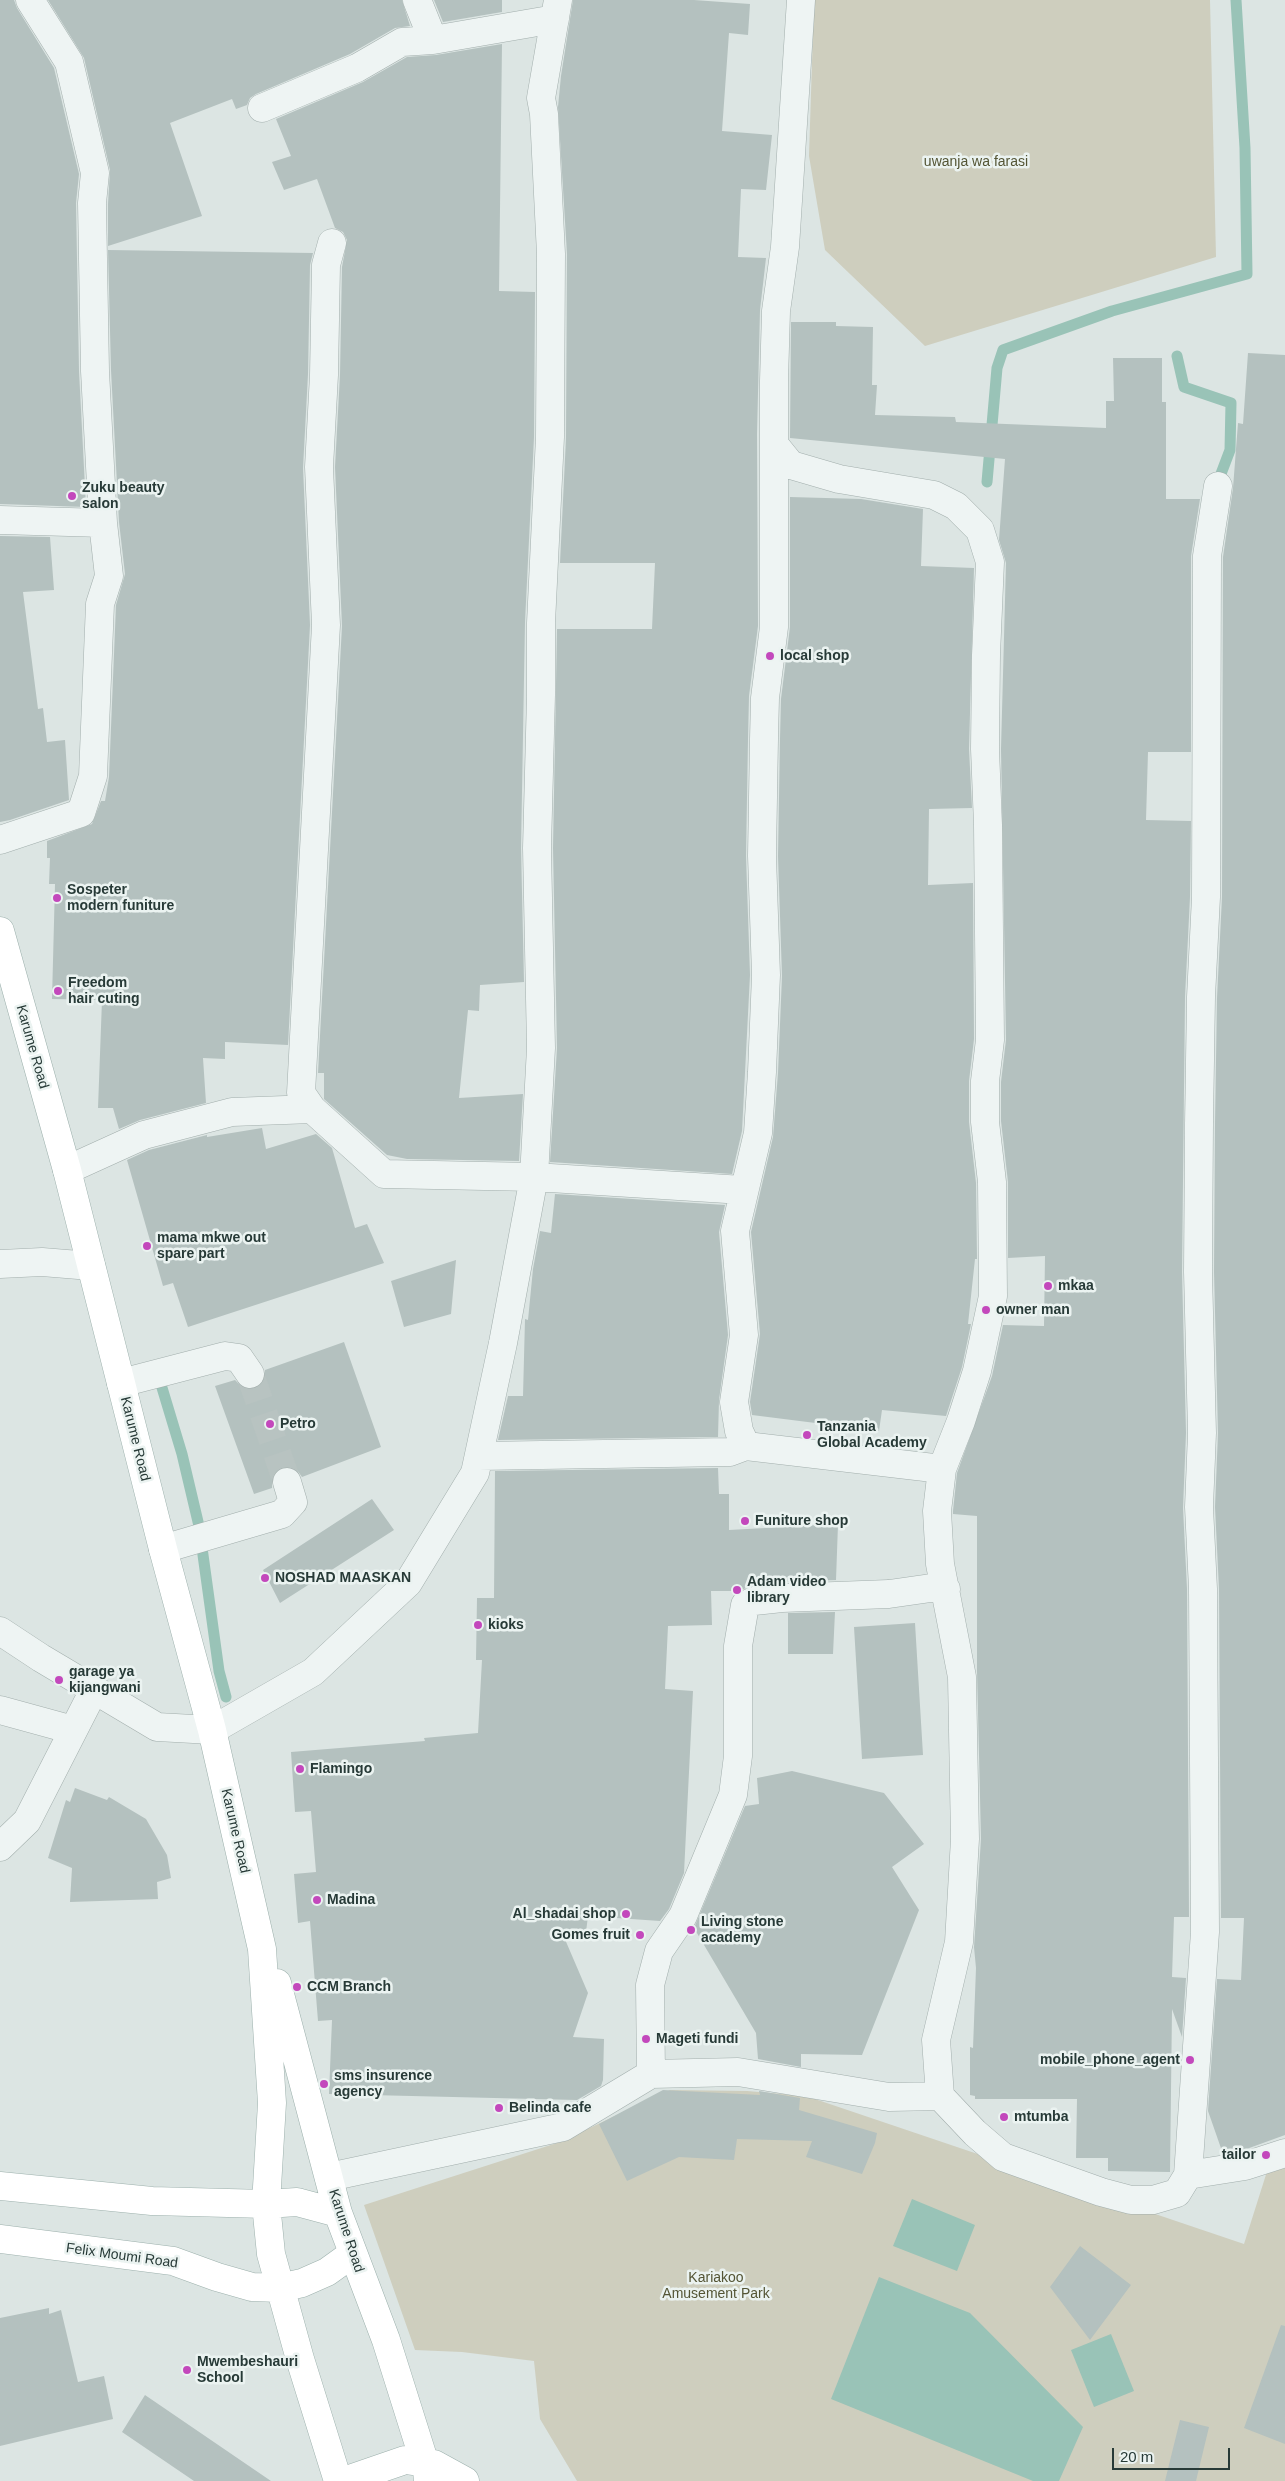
<!DOCTYPE html>
<style>
body{margin:0}
#map{position:relative;width:1285px;height:2481px;overflow:hidden;background:#dce5e3;font-family:Helvetica,sans-serif}
canvas{display:block}
.scale{position:absolute;left:1112px;top:2448px;width:118px;height:22px;box-sizing:border-box;border:2px solid #273a37;border-top:0;padding-left:6px;font-size:15px;line-height:18px;white-space:nowrap;color:#273a37;-webkit-text-stroke:4px #ebf3f1;paint-order:stroke}
</style>
<div id="map">
<canvas width="1285" height="2481"></canvas>
<div class="scale">20 m</div>
</div>
<script>
const context = document.querySelector('canvas').getContext('2d');
context.lineJoin = 'round';
function fill(path, color) { context.fillStyle = color; context.fill(path, 'evenodd'); }
const shape = rows => new Path2D(rows.map(r => 'M' + r).join(''));
function stroke(path, color, width, dash) { context.strokeStyle = color; context.lineWidth = width; context.lineCap = dash ? 'butt' : 'round'; context.setLineDash(dash || []); context.stroke(path); }
function drawText(font, color, halo, rows, align = 'center') {
  context.font = font + ' Helvetica,sans-serif'; context.lineWidth = 5; context.setLineDash([]); context.textBaseline = 'middle'; context.strokeStyle = halo; context.fillStyle = color; for (const [text, x, y, turn = 0] of rows) {
    context.save(); context.translate(x, y); context.rotate((+turn || 0) * Math.PI / 180); context.textAlign = isNaN(turn) ? turn : align; if (halo) context.strokeText(text, 0, 0); context.fillText(text, 0, 0); context.restore();
  }
}
fill(shape([
 [814,0,1210,0,1216,257,925,346,825,250,809,156],
 [670,2090,747,2091,806,2096,1244,2244,1270,2162,1285,2163,1285,2481,577,2481,540,2419,534,2361,462,2352,415,2350,364,2205,560,2142]
]), '#cecebe');
fill(shape([
 [912,2199,975,2225,957,2271,893,2246],
 [879,2277,970,2313,1083,2427,1059,2481,1033,2481,831,2399],
 [1111,2334,1134,2391,1094,2407,1071,2350]
]), '#99c3b7');
stroke(shape([
 [1177,356,1184,387,1231,403,1230,450,1216,487],
 [987,482,997,368,1003,350,1112,311,1247,274,1245,148,1236,0],
 [160,1381,182,1454,199,1526,219,1671,226,1697]
]), '#99c3b7', 11);
fill(shape([
 [0,0,14,0,17,8,54,68,79,174,76,203,79,371,86,507,0,504],
 [48,0,402,0,410,26,395,28,350,54,256,94,250,98,247,105,236,109,232,99,170,123,202,216,108,246,108,204,110,170,84,58],
 [434,0,502,0,502,12,443,22],
 [573,0,694,0,750,4,748,35,729,33,722,131,772,135,766,190,741,189,738,257,766,258,760,310,757,434,758,626,749,696,748,739,746,856,750,975,742,1131,732,1174,550,1162,557,1048,553,848,557,629,652,629,655,563,560,563,566,438,567,254,558,107,561,76],
 [502,44,499,291,535,292,534,437,525,622,521,848,524,982,480,985,479,1011,468,1010,459,1098,523,1094,519,1161,407,1159,387,1155,324,1099,324,1073,318,1073,342,626,335,467,340,375,342,267,347,240,343,232,335,228,317,179,284,190,272,162,291,156,276,119,363,82,407,57,436,55],
 [108,250,313,253,310,265,308,374,303,468,310,625,288,1045,225,1042,225,1059,203,1058,206,1103,140,1120,119,1129,113,1108,98,1108,102,1000,52,999,55,884,49,884,50,858,47,858,47,841,92,824,101,801,105,801,109,777,116,605,125,574,119,522,111,370],
 [791,322,836,322,836,326,873,327,872,385,877,385,875,415,955,417,956,422,1106,428,1106,401,1114,401,1113,358,1162,358,1162,402,1166,402,1166,499,1200,499,1191,556,1191,752,1148,752,1146,820,1191,821,1190,897,1185,997,1182,1272,1186,1433,1183,1508,1187,1589,1189,1917,1174,1917,1172,1977,1186,1978,1182,2037,1172,2009,1170,2172,1108,2171,1108,2158,1076,2158,1077,2099,975,2099,975,2096,970,2095,970,2047,973,2048,976,1968,974,1947,981,1839,977,1671,977,1516,953,1514,953,1511,957,1473,992,1376,1003,1325,1044,1326,1045,1256,1008,1258,1008,1182,1001,1121,1001,1082,1006,1040,1001,749,1006,563,999,540,1005,459,790,438],
 [1248,353,1285,355,1285,2135,1241,2151,1223,2154,1208,2111,1217,1979,1241,1980,1244,1918,1221,1918,1219,1589,1215,1507,1218,1433,1214,1272,1215,1124,1217,998,1222,897,1223,557,1233,488,1238,423,1243,424],
 [790,497,861,499,923,509,921,566,974,568,969,749,972,808,929,809,928,885,973,883,974,1039,969,1081,969,1122,976,1183,977,1259,975,1259,968,1324,971,1324,962,1367,946,1416,882,1410,879,1431,752,1415,750,1402,760,1334,751,1232,773,1137,778,1073,782,976,778,856,780,739,781,699,790,627],
 [0,536,50,537,54,590,23,592,38,709,43,708,47,742,65,740,69,800,10,820,0,822],
 [262,1128,266,1149,316,1134,332,1148,355,1228,367,1224,384,1263,188,1327,173,1283,163,1286,127,1160,149,1150,207,1135,207,1137],
 [555,1194,725,1205,719,1232,728,1335,719,1400,718,1437,498,1440,508,1396,523,1396,525,1319,528,1320,533,1269,540,1231,551,1233],
 [456,1260,451,1314,404,1327,391,1281],
 [344,1342,381,1447,302,1477,297,1470,291,1467,282,1467,275,1472,272,1478,272,1488,254,1494,215,1386,235,1380,243,1388,252,1389,259,1387,264,1381,265,1370],
 [718,1468,719,1494,729,1494,729,1530,838,1524,836,1580,780,1582,752,1586,738,1591,711,1591,712,1625,668,1626,665,1689,693,1691,684,1873,669,1909,660,1921,588,1916,586,1932,561,1930,588,1993,573,2037,604,2039,603,2080,601,2086,577,2100,329,2094,332,2020,318,2021,310,1921,298,1923,294,1874,316,1872,311,1811,295,1812,291,1752,425,1741,424,1738,478,1733,482,1660,476,1660,477,1598,494,1598,495,1471],
 [372,1499,394,1530,280,1603,263,1570],
 [835,1612,833,1654,788,1654,788,1613],
 [915,1623,923,1755,862,1759,854,1627],
 [792,1771,884,1793,924,1844,892,1867,919,1910,862,2055,801,2054,801,2067,758,2059,756,2033,694,1928,745,1806,759,1804,757,1778],
 [75,1788,107,1800,109,1797,146,1819,167,1855,171,1878,157,1882,158,1899,70,1902,72,1868,48,1858,66,1800,70,1802],
 [663,2090,760,2095,759,2091,800,2098,799,2110,877,2133,875,2143,862,2174,806,2157,812,2141,737,2139,734,2160,679,2157,627,2181,599,2124],
 [1080,2246,1131,2285,1090,2340,1050,2287],
 [49,2308,49,2314,61,2310,78,2382,104,2376,113,2419,0,2446,0,2318],
 [1281,2325,1285,2326,1285,2444,1244,2428],
 [145,2395,271,2481,194,2481,122,2432],
 [1180,2420,1209,2427,1196,2481,1165,2481]
]), '#b4c1bf');
stroke(shape([
 [250,1374,287,1482]
]), '#b8c3c1', 28, [28, 14]);
const minor = shape([
 [417,0,433,40],
 [801,0,785,247,776,311,774,381,774,627,765,698,764,739,762,856,766,975,762,1072,758,1133,735,1231,744,1335,734,1402,739,1431,746,1446,942,1469],
 [262,108,357,68,402,42,433,40,555,19],
 [332,243,326,265,324,375,319,467,326,625,301,1093,312,1109,384,1174,534,1177,743,1190],
 [0,520,103,523],
 [0,840,81,813,93,776,100,604,109,576,103,523,95,371,92,203,95,173,69,62,30,0],
 [67,1170,144,1135,232,1112,312,1109],
 [0,1264,42,1262,91,1266],
 [121,1383,225,1356,239,1358,250,1374],
 [479,1456,730,1452,746,1446],
 [163,1549,282,1514,293,1502,287,1482],
 [0,1631,41,1658,157,1727,212,1730,313,1672,408,1583,475,1473,503,1343,534,1177,541,1048,537,848,541,695,541,623,550,437,551,254,544,114,541,98,558,0],
 [0,1710,73,1730],
 [0,1847,27,1821,94,1690],
 [651,2074,650,1985,659,1951,683,1916,733,1795,738,1756,738,1646,745,1605,754,1601,782,1598,889,1594,931,1588,946,1589],
 [940,2096,975,2133,1003,2157,1101,2192,1131,2200,1153,2200,1177,2193,1188,2175,1205,1932,1203,1589,1199,1507,1202,1433,1198,1272,1199,1124,1201,997,1206,897,1207,556,1218,486],
 [1188,2175,1245,2166,1285,2153],
 [329,2177,563,2127,651,2074,738,2072,889,2097,940,2096,936,2040,959,1942,965,1839,962,1677,940,1564,937,1511,942,1469,961,1421,977,1371,993,1296,992,1182,985,1122,985,1081,990,1040,988,825,985,749,986,655,990,562,980,530,956,506,934,495,839,479,791,465,774,444]
]);
const major = shape([
 [0,931,67,1170,163,1549,212,1730,262,1949,272,2103,266,2204,271,2254,300,2359,338,2481],
 [277,1983,338,2213,386,2340,427,2470,428,2481],
 [0,2186,152,2201,266,2204,297,2202,338,2213],
 [0,2239,173,2261,217,2277,252,2287,280,2288,302,2283,327,2272,352,2254],
 [344,2481,405,2460,434,2464,465,2481]
]);
stroke(minor, '#a2aeac', 29);
stroke(major, '#9cb0ac', 29);
stroke(minor, '#eef4f3', 28);
stroke(major, '#fff', 28);
for (const [x, y, r, color] of [
 [72,496,5,"#c348bc"],
 [770,656,5,"#c348bc"],
 [57,898,5,"#c348bc"],
 [58,991,5,"#c348bc"],
 [147,1246,5,"#c348bc"],
 [1048,1286,5,"#c348bc"],
 [986,1310,5,"#c348bc"],
 [270,1424,5,"#c348bc"],
 [807,1435,5,"#c348bc"],
 [745,1521,5,"#c348bc"],
 [265,1578,5,"#c348bc"],
 [737,1590,5,"#c348bc"],
 [478,1625,5,"#c348bc"],
 [59,1680,5,"#c348bc"],
 [300,1769,5,"#c348bc"],
 [317,1900,5,"#c348bc"],
 [626,1914,5,"#c348bc"],
 [691,1930,5,"#c348bc"],
 [640,1935,5,"#c348bc"],
 [297,1987,5,"#c348bc"],
 [646,2039,5,"#c348bc"],
 [1190,2060,5,"#c348bc"],
 [324,2084,5,"#c348bc"],
 [499,2108,5,"#c348bc"],
 [1004,2117,5,"#c348bc"],
 [1266,2155,5,"#c348bc"],
 [187,2370,5,"#c348bc"]
]) { const dot = new Path2D(); dot.arc(x, y, r, 0, 2 * Math.PI); context.fillStyle = color; context.fill(dot); stroke(dot, '#ebf3f1', 2); }
drawText('14px', '#545535', '#ebf3f1', [
 ["uwanja wa farasi",976,162],
 ["Kariakoo",716,2278],
 ["Amusement Park",716,2294]
]);
drawText('bold 14px', '#273a37', '#ebf3f1', [
 ["Zuku beauty",82,488],
 ["salon",82,504],
 ["local shop",780,656],
 ["Sospeter",67,890],
 ["modern funiture",67,906],
 ["Freedom",68,983],
 ["hair cuting",68,999],
 ["mama mkwe out",157,1238],
 ["spare part",157,1254],
 ["mkaa",1058,1286],
 ["owner man",996,1310],
 ["Petro",280,1424],
 ["Tanzania",817,1427],
 ["Global Academy",817,1443],
 ["Funiture shop",755,1521],
 ["NOSHAD MAASKAN",275,1578],
 ["Adam video",747,1582],
 ["library",747,1598],
 ["kioks",488,1625],
 ["garage ya",69,1672],
 ["kijangwani",69,1688],
 ["Flamingo",310,1769],
 ["Madina",327,1900],
 ["Al_shadai shop",616,1914,"right"],
 ["Living stone",701,1922],
 ["academy",701,1938],
 ["Gomes fruit",630,1935,"right"],
 ["CCM Branch",307,1987],
 ["Mageti fundi",656,2039],
 ["mobile_phone_agent",1180,2060,"right"],
 ["sms insurence",334,2076],
 ["agency",334,2092],
 ["Belinda cafe",509,2108],
 ["mtumba",1014,2117],
 ["tailor",1256,2155,"right"],
 ["Mwembeshauri",197,2362],
 ["School",197,2378]
], 'left');
drawText('14px', '#273a37', '#ebf3f1', [
 ["Karume Road",32,1047,74],
 ["Karume Road",135,1439,76],
 ["Karume Road",235,1831,77],
 ["Karume Road",346,2231,72],
 ["Felix Moumi Road",122,2256,8]
]);
</script>
